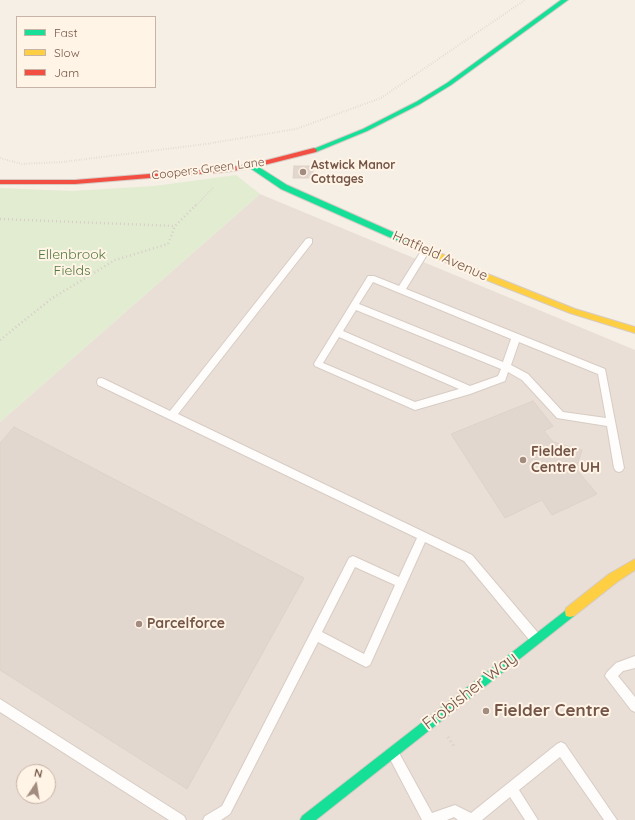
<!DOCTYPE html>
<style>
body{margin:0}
#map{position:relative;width:635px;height:820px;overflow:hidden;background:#f6efe6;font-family:Quicksand,sans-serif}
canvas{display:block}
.legend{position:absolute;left:16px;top:16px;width:140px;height:72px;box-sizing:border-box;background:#fff4e6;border:1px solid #c7b4a6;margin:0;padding:5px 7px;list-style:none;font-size:12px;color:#745547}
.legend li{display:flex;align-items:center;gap:8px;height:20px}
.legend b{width:20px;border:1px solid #c7b4a6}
.north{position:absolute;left:16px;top:764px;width:40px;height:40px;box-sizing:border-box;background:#fff4e6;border:1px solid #c7b4a6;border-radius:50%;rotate:12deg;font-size:11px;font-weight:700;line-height:16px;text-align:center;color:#745547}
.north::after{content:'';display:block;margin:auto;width:14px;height:18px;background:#a28b7f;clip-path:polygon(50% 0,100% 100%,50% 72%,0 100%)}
</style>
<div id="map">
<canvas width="635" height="820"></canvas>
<ul class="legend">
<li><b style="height:5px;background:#16e098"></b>Fast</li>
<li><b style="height:5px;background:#ffcf43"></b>Slow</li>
<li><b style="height:5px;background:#f24e42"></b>Jam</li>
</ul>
<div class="north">N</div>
</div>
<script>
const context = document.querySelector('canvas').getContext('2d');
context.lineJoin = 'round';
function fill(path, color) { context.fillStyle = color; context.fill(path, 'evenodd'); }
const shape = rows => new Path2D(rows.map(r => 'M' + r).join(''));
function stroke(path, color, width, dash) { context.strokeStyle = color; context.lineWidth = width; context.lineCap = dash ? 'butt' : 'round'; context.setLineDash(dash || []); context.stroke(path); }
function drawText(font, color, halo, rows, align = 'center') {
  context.font = font + ' Quicksand,sans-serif'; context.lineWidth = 4; context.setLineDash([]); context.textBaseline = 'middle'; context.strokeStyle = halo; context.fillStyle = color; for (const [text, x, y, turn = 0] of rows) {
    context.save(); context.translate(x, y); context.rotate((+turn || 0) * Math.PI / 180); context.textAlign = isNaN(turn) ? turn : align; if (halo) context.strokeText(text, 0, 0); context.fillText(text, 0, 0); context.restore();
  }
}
fill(shape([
 [260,194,635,350,635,820,0,820,0,422],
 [24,772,48,772,48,796,24,796]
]), '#e9dfd7');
fill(shape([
 [236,175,260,194,0,422,0,188,72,191,154,186]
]), '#e2ecd0');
const building = shape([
 [294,166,313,166,313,178,293,178,294,166],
 [533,401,553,426,544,431,553,442,582,450,576,469,597,494,552,515,542,500,505,518,451,434,533,401],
 [14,427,304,578,187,789,0,670,0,443,14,427]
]);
fill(building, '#e2d7ce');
stroke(building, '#dfd2c8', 1);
const lane = shape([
 [309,238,312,239,312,243,178,414,472,555,539,634,540,638,539,642,535,643,531,642,464,561,425,542,370,665,366,667,362,665,318,642,230,814,221,820,203,820,205,816,222,806,349,558,353,556,399,577,417,538,98,385,97,382,98,379,101,378,104,379,170,411,306,239,309,238],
 [355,567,395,585,364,654,322,632,355,567],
 [426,247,430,250,406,289,605,369,624,468,622,471,619,472,616,471,614,468,607,426,557,418,522,380,508,372,505,381,470,394,415,410,315,366,314,364,315,362,368,276,374,276,399,286,423,248,426,247],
 [373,282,511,339,503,362,359,304,373,282],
 [356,310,501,369,498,376,470,386,343,331,356,310],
 [339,337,459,389,415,402,323,363,339,337],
 [519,342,598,374,606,418,563,412,528,374,511,365,519,342],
 [635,656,635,668,623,671,618,676,635,697,635,712,631,710,605,676,607,672,616,663,635,656],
 [0,699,184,816,186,820,169,820,0,712,0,699],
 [561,742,565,744,617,820,604,820,560,757,519,790,538,820,525,820,510,797,482,820,458,820,454,817,447,820,422,820,388,755,390,751,394,749,398,751,432,813,455,805,471,813,557,744,561,742]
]);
const fast = shape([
 [561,0,568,0,451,85,420,104,367,131,316,152,312,152,311,150,363,129,416,102,447,83,561,0],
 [250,164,254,164,287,185,413,241,414,243,410,246,407,245,281,189,250,168,250,164],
 [570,607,574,608,575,612,574,616,316,820,300,820,302,816,570,607]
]);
const slow = shape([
 [410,240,490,275,575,309,635,327,635,333,570,313,484,279,407,245,406,243,410,240],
 [635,559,635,570,617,582,574,616,570,617,566,616,565,612,566,608,609,574,635,559]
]);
const jam = shape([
 [314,148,317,150,316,152,252,168,224,172,75,184,0,184,0,180,75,180,224,168,252,164,314,148]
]);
stroke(lane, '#d7ccc4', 2);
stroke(fast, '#d6cbc3', 2);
stroke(slow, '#d6cbc3', 2);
stroke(jam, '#d6cbc3', 2);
stroke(shape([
 [0,158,22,164,62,162,206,144,296,129,381,98,525,0],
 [195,206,214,187]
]), '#d7cec9', 2, [0.5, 2]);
stroke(shape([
 [0,219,175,226],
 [0,340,51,299,115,260,168,244,175,226,196,205]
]), '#d7cec9', 2.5, [1, 3]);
stroke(shape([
 [448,737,455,748]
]), '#d7cec9', 3, [1, 3.5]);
fill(lane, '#fefdfb');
fill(fast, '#16e098');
fill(slow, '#ffcf43');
fill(jam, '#f24e42');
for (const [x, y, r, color] of [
 [303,172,4,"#a28b7f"],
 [523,460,4,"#a28b7f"],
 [139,624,4,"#a28b7f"],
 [486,711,4,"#a28b7f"]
]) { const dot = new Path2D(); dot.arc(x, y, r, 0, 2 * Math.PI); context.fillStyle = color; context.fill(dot); stroke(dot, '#fff4e6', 1.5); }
drawText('bold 12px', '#745547', '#fff4e6', [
 ["Astwick Manor",311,165],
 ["Cottages",311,179]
], 'left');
drawText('12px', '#745547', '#fff4e6', [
 ["Coopers Green Lane",208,169,-7]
]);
drawText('14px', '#527a3e', '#fff4e6', [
 ["Ellenbrook",72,255],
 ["Fields",72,271]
]);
drawText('14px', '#745547', '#fff4e6', [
 ["Hatfield Avenue",440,256,24]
]);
drawText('bold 14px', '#745547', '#fff4e6', [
 ["Fielder",531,452],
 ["Centre UH",531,468],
 ["Parcelforce",147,624]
], 'left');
drawText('17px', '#745547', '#fff4e6', [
 ["Frobisher Way",470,691,-38]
]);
drawText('bold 17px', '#745547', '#fff4e6', [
 ["Fielder Centre",494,711]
], 'left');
</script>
